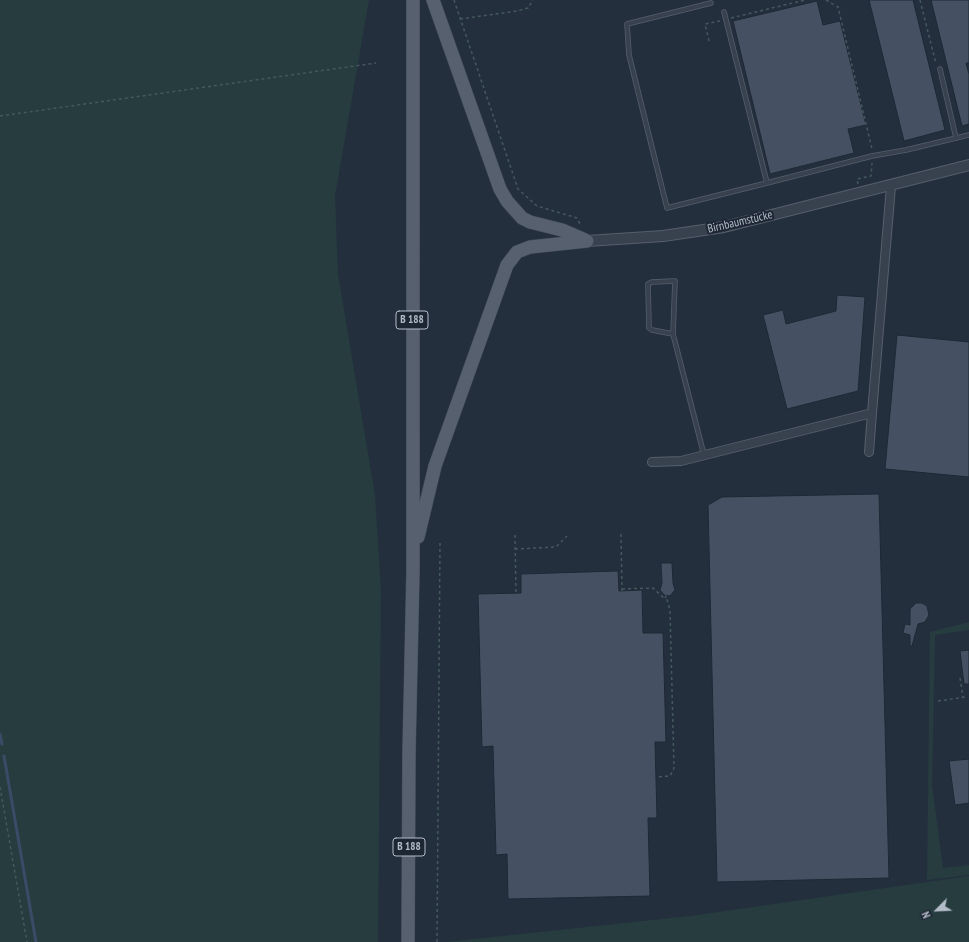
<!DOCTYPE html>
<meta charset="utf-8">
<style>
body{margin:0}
#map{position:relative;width:969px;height:942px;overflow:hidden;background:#242f3e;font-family:"PT Sans Narrow",sans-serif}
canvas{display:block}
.north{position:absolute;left:917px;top:890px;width:40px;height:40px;-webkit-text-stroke:3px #1d2633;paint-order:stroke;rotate:246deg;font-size:11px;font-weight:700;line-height:16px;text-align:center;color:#b4bcc9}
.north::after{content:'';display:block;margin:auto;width:14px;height:18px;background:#b4bcc9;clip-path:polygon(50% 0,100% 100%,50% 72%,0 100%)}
</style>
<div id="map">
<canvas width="969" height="942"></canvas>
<div class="north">N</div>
</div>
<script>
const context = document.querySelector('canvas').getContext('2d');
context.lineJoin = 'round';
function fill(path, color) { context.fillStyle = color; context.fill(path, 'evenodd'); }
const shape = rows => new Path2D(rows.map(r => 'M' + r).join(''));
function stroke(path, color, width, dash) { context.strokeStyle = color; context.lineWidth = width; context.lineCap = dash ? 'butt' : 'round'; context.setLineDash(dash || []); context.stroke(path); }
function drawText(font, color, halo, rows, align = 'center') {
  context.font = font + ' "PT Sans Narrow",sans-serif'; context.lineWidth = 4; context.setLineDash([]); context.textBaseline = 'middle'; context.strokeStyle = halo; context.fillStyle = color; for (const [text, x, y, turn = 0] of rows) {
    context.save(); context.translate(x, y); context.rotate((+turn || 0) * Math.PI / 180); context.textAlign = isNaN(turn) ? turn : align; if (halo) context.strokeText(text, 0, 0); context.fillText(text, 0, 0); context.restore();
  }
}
fill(shape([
 [0,0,369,0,335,196,338,274,375,495,381,589,378,942,0,942],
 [969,622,969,630,935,635,932,785,943,868,969,865,969,875,927,880,930,632],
 [969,876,969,942,446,942,690,916]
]), '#263c3f');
stroke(shape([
 [0,734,2,744],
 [4,756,36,942]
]), '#394c67', 3);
const building = shape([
 [869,0,913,0,945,130,904,141,869,0],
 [931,0,969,0,969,63,966,63,969,74,969,124,962,126,931,0],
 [817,1,823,25,840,21,866,125,848,129,854,153,770,174,733,21,817,1],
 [837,295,865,297,858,391,787,409,763,315,783,310,786,324,836,311,837,295],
 [897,335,969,342,969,477,885,469,897,335],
 [879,494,889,878,717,882,708,505,722,497,879,494],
 [661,563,672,563,673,583,675,590,670,596,664,595,660,590,662,583,661,563],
 [618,571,619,591,642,590,643,633,663,633,666,742,655,742,657,818,648,818,650,896,508,899,507,854,496,855,493,746,482,747,478,594,521,593,521,574,618,571],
 [916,603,922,603,927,606,929,615,925,622,918,624,912,646,910,646,910,635,903,633,905,624,910,625,910,609,916,603],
 [969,650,969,684,964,684,960,651,969,650],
 [969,759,969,803,955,805,949,761,969,759]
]);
fill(building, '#455162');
stroke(building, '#1f2835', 1);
const service = shape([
 [711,3,627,24,629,55,667,208,767,183],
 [724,12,767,183,872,156,906,150,969,135],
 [940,69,956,138],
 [673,334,652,330,649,328,648,284,652,282,675,281,673,334,704,455]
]);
const minor = shape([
 [869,452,872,413],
 [652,462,681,461,872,413,891,186]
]);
const tertiary = shape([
 [587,241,663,236,724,227,969,165]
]);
const primary = shape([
 [433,0,500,189,507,201,522,218,530,222,562,230,585,240],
 [418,537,435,466,507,265,517,252,530,247,587,241],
 [408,942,409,752,413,571,413,0]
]);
stroke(service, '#565f6c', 5.5);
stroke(minor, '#565f6c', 10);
stroke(tertiary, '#565f6c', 12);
stroke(primary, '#414a57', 14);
stroke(shape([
 [454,0,518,189,537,206,577,218,581,226],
 [826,0,838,7,872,149],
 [920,0,936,64],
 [731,18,805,0],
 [460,19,517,11,528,8,533,0],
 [709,41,705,24,720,21],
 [0,116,376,63],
 [858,184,857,179,871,176,872,163],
 [621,534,622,591],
 [515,535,516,593],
 [515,549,556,547,567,536],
 [622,589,653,588,665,599,666,596,670,610,674,768,670,776,656,777],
 [960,678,963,697],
 [938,701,966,697],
 [0,787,27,942],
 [437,942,440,542]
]), '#44595c', 1.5, [3, 3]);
stroke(service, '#38414e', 4);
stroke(minor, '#38414e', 8);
stroke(tertiary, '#38414e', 10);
stroke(primary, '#56606e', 13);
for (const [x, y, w] of [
 [412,320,32],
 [409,847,32]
]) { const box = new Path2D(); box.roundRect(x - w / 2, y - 9, w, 18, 3); context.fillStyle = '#1d2633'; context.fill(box); stroke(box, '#b4bcc9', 1); }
drawText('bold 11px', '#b4bcc9', null, [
 ["B 188",412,320],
 ["B 188",409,847]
]);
drawText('12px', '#b4bcc9', '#1d2633', [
 ["Birnbaumstücke",740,222,-13]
]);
</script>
